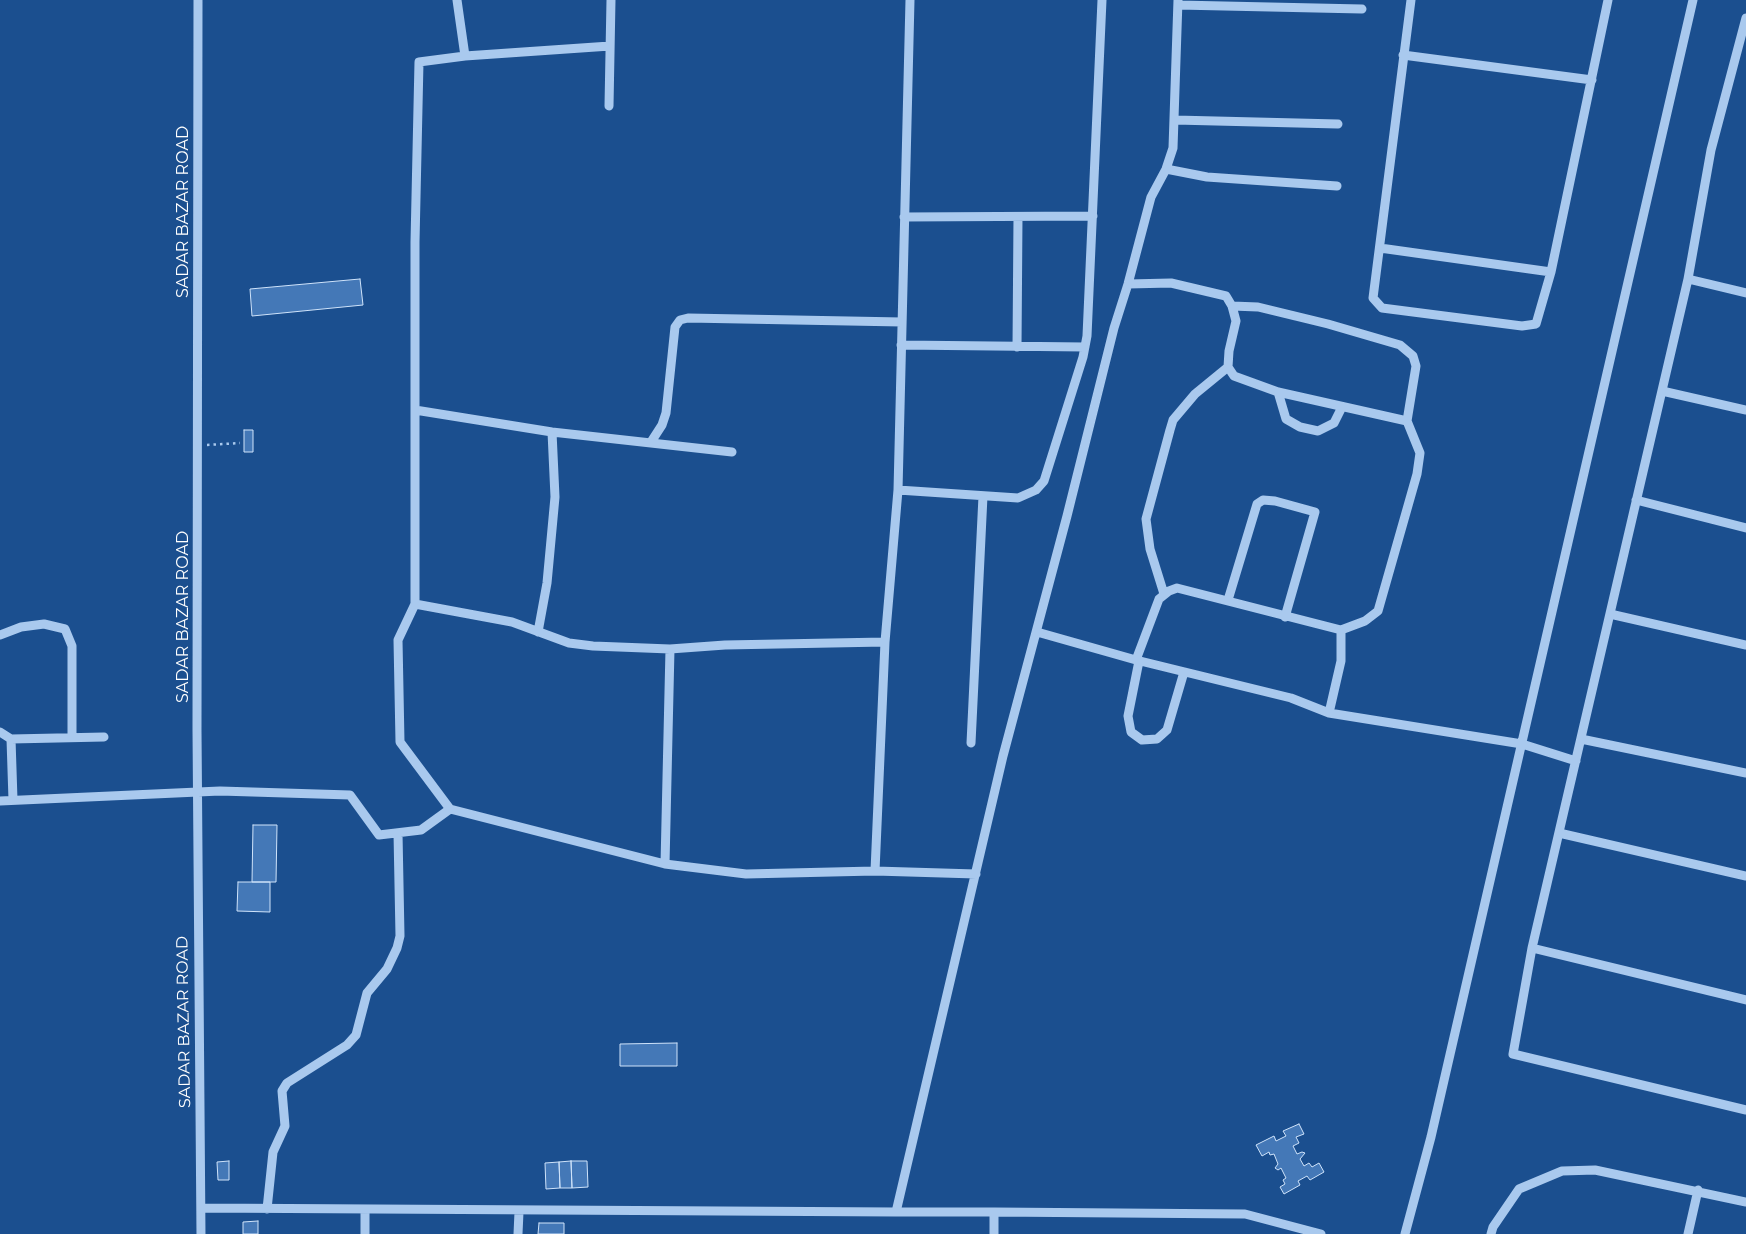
<!DOCTYPE html>
<style>
body{margin:0}
canvas{display:block;background:#1b4f8f}
</style>
<canvas width="1746" height="1234"></canvas>
<script>
const context = document.querySelector('canvas').getContext('2d');
context.lineJoin = 'round';
function fill(path, color) { context.fillStyle = color; context.fill(path, 'evenodd'); }
const shape = rows => new Path2D(rows.map(r => 'M' + r).join(''));
function stroke(path, color, width, dash) { context.strokeStyle = color; context.lineWidth = width; context.lineCap = dash ? 'butt' : 'round'; context.setLineDash(dash || []); context.stroke(path); }
function drawText(font, color, halo, rows, align = 'center') {
  context.font = font + ' Montserrat,sans-serif'; context.lineWidth = 4; context.setLineDash([]); context.textBaseline = 'middle'; context.strokeStyle = halo; context.fillStyle = color; for (const [text, x, y, turn = 0] of rows) {
    context.save(); context.translate(x, y); context.rotate((+turn || 0) * Math.PI / 180); context.textAlign = isNaN(turn) ? turn : align; if (halo) context.strokeText(text, 0, 0); context.fillText(text, 0, 0); context.restore();
  }
}
const building = shape([
 [360,279,363,305,252,316,250,289,360,279],
 [244,430,253,430,253,452,244,452,244,430],
 [253,825,277,825,276,882,252,882,253,825],
 [238,882,270,882,270,912,237,911,238,882],
 [677,1043,677,1066,620,1066,620,1044,677,1043],
 [1299,1124,1304,1134,1296,1137,1299,1143,1293,1146,1297,1154,1302,1152,1305,1153,1300,1159,1304,1166,1309,1163,1312,1167,1319,1163,1324,1172,1310,1180,1307,1176,1298,1181,1300,1185,1284,1194,1280,1187,1285,1184,1283,1180,1286,1178,1281,1168,1278,1170,1275,1168,1278,1164,1274,1154,1270,1155,1269,1152,1262,1156,1256,1145,1274,1136,1276,1141,1286,1136,1283,1131,1299,1124],
 [229,1161,229,1180,218,1180,217,1162,229,1161],
 [571,1161,572,1188,560,1188,559,1162,571,1161],
 [571,1161,587,1161,588,1187,572,1188,571,1161],
 [559,1162,560,1188,546,1189,545,1163,559,1162],
 [258,1221,258,1234,243,1234,243,1222,258,1221],
 [539,1223,564,1223,564,1234,538,1234,539,1223]
]);
fill(building, '#4478b7');
stroke(building, '#cfe3fa', 1);
stroke(shape([
 [207,445,240,443]
]), '#a9c9ee', 2.5, [2.5, 4]);
stroke(shape([
 [198,0,197,730,201,1234],
 [457,0,465,56],
 [910,0,898,490,885,642,875,871,976,874],
 [1411,0,1373,298,1382,308,1522,326,1536,324,1551,272,1608,0],
 [1178,5,1362,9],
 [610,46,465,56,419,62,415,242,415,604,512,622,569,643,593,646,670,649,725,645,885,642],
 [1403,55,1592,80],
 [609,106,611,0],
 [1175,120,1338,124],
 [1166,169,1207,177,1337,186],
 [904,217,1093,216],
 [1380,248,1551,272],
 [1688,279,1711,150,1746,18],
 [1128,284,1171,283,1226,296,1232,306,1236,321,1229,351,1228,367,1234,376,1278,392,1407,421],
 [1746,293,1688,279,1532,948,1513,1054,1746,1110],
 [1232,306,1258,307,1328,324,1400,345,1413,356,1416,366,1407,421,1420,453,1417,474,1378,611,1365,621,1341,630],
 [901,345,1085,347],
 [1017,347,1018,217],
 [1662,391,1746,410],
 [1278,392,1286,419,1300,427,1318,431,1334,423,1342,407],
 [415,410,552,432,732,452],
 [651,442,662,425,666,413,675,327,680,320,688,318,902,322],
 [898,490,1018,498,1036,490,1044,481,1083,357,1087,336,1102,0],
 [1636,500,1746,528],
 [1164,594,1150,549,1146,519,1170,430,1173,420,1195,394,1228,367],
 [1228,600,1257,504,1263,500,1275,501,1315,512,1285,617],
 [415,604,398,640,400,742,450,809],
 [1610,614,1746,645],
 [538,632,547,583,555,497,552,432],
 [1037,632,1136,660,1291,698,1329,713,1522,744,1576,761],
 [0,635,21,627,44,624,65,629,72,646,72,737],
 [670,649,665,864,746,874,875,871],
 [1136,660,1159,599,1169,591,1177,588,1341,630,1341,661,1329,713],
 [1139,661,1128,716,1131,732,1142,740,1157,739,1167,730,1184,672],
 [0,732,11,739,13,800],
 [11,739,104,737],
 [1581,739,1746,773],
 [971,743,983,496],
 [0,801,220,791,350,795,379,835,421,830,450,809,665,864],
 [1559,833,1746,876],
 [1532,948,1746,1000],
 [201,1208,896,1212],
 [267,1209,273,1152,285,1126,282,1091,287,1083,347,1045,356,1035,367,993,387,969,397,948,400,936,398,833],
 [994,1212,1245,1214,1321,1234],
 [365,1234,365,1210],
 [518,1234,519,1212],
 [994,1234,994,1212,896,1212,1003,756,1067,516,1114,328,1128,284,1151,197,1166,169,1173,148,1178,0],
 [1405,1234,1431,1137,1693,0],
 [1491,1234,1493,1227,1519,1189,1562,1171,1595,1170,1746,1202],
 [1688,1234,1698,1190]
]), '#a9c9ee', 9);
drawText('16px', '#fff', '#1b4f8f', [
 ["SADAR BAZAR ROAD",183,212,-90],
 ["SADAR BAZAR ROAD",183,617,-90],
 ["SADAR BAZAR ROAD",184,1022,-91]
]);
</script>
